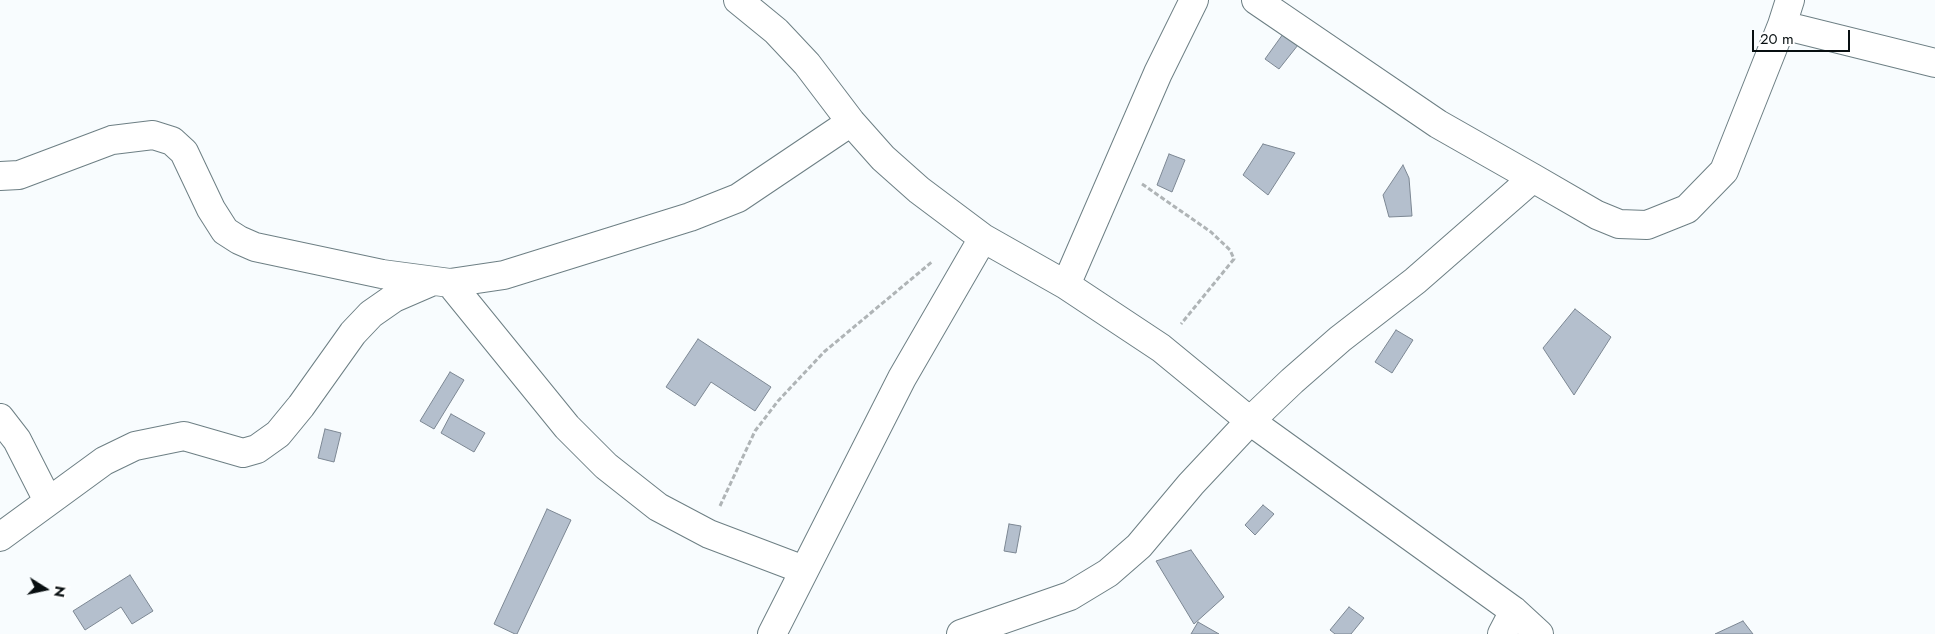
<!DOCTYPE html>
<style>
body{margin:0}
#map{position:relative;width:1935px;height:634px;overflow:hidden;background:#f8fcfe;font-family:Jost,sans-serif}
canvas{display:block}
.north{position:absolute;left:20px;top:564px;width:50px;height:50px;-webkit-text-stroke:4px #fff;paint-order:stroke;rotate:100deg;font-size:14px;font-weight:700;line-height:20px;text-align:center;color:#080f11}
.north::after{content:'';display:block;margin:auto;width:18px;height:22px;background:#080f11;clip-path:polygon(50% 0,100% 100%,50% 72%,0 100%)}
.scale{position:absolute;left:1752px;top:30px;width:98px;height:22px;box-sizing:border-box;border:2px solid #080f11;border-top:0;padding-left:6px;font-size:15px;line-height:18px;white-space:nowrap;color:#080f11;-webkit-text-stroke:4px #fff;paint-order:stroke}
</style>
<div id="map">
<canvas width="1935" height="634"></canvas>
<div class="north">N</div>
<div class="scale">20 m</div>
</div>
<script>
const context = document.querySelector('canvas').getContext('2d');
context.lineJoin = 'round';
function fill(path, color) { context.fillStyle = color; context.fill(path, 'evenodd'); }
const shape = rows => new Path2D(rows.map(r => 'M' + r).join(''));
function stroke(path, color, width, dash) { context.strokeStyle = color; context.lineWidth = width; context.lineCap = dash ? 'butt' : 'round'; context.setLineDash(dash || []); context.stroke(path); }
const building = shape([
 [1283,34,1298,45,1279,69,1265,59,1283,34],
 [1263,144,1295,153,1268,195,1243,175,1263,144],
 [1169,154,1185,160,1172,192,1157,185,1169,154],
 [1403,165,1409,178,1412,216,1389,217,1383,195,1403,165],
 [1575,309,1611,337,1574,395,1543,348,1575,309],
 [1396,330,1413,340,1392,373,1375,362,1396,330],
 [698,339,771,387,755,411,711,382,695,406,666,387,698,339],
 [450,372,464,380,434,429,420,421,450,372],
 [451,414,485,433,474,452,441,433,451,414],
 [325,429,341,433,334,462,318,458,325,429],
 [1263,505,1274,514,1255,535,1245,525,1263,505],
 [547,509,571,520,517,634,515,634,494,624,547,509],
 [1009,524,1021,526,1016,553,1004,551,1009,524],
 [1191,550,1224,597,1194,624,1156,561,1191,550],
 [130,575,153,611,132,624,121,607,85,630,73,611,130,575],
 [1349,607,1364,618,1351,634,1335,634,1330,630,1349,607],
 [1743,621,1753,634,1715,634,1743,621],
 [1198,622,1219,634,1191,634,1198,622]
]);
fill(building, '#b4bfcd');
stroke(building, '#7c8793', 1);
const minor = shape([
 [738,0,776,31,807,64,851,122,883,158,919,190,983,238,1066,285,1161,348,1250,421,1514,611,1539,634],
 [1256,0,1438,124,1533,178,1597,215,1619,224,1647,225,1687,209,1724,171,1782,25,1790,0],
 [1782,25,1935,63],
 [0,176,19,175,112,140,153,135,172,141,184,152,211,209,225,231,239,240,255,247,382,274,450,283,504,275,690,217,738,198,851,122],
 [450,283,567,427,606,466,658,507,709,534,804,570],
 [1066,285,1158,73,1194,0],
 [0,418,17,440,48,501],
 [0,537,104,461,135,446,184,436,243,453,257,449,278,434,301,406,353,333,371,314,394,298,431,282],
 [772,634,902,378,983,238],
 [961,634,1070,596,1108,573,1139,546,1191,484,1250,421,1292,381,1340,339,1415,281,1533,178],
 [1502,634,1514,611]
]);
stroke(minor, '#6d7f84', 30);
stroke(shape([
 [1142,184,1211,232,1230,250,1234,259,1181,324],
 [720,506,755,431,778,401,824,352,933,261]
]), '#afb4b6', 3, [5, 2.5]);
stroke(minor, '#fff', 28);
</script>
